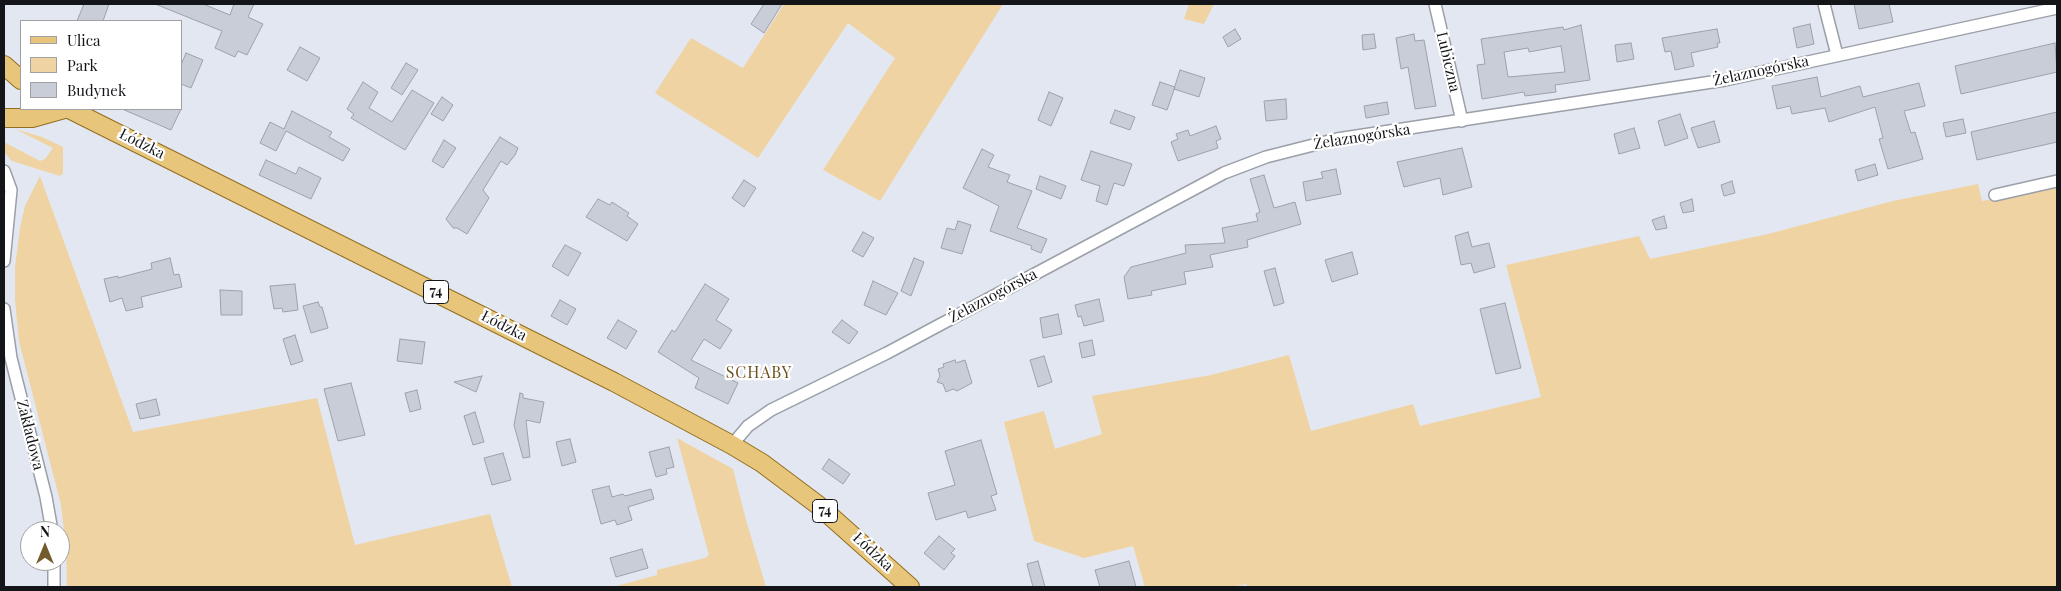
<!DOCTYPE html>
<meta charset="utf-8">
<style>
body{margin:0}
#map{position:relative;width:2061px;height:591px;overflow:hidden;background:#e2e7f1;font-family:"Playfair Display",serif}
canvas{display:block}
.frame{position:absolute;inset:0;border:5px solid #141519;pointer-events:none}
.legend{position:absolute;left:20px;top:20px;width:162px;height:90px;box-sizing:border-box;background:#fff;border:1px solid #a1a1a3;margin:0;padding:6px 9px;list-style:none;font-size:15px;color:#141519}
.legend li{display:flex;align-items:center;gap:10px;height:25px}
.legend b{width:25px;border:1px solid #a1a1a3}
.north{position:absolute;left:20px;top:521px;width:50px;height:50px;box-sizing:border-box;background:#fff;border:1px solid #a1a1a3;border-radius:50%;rotate:0deg;font-size:14px;font-weight:700;line-height:20px;text-align:center;color:#141519}
.north::after{content:'';display:block;margin:auto;width:18px;height:22px;background:#745b2c;clip-path:polygon(50% 0,100% 100%,50% 72%,0 100%)}
</style>
<div id="map">
<canvas width="2061" height="591"></canvas>
<div class="frame"></div>
<ul class="legend">
<li><b style="height:6px;background:#e7c57a"></b>Ulica</li>
<li><b style="height:14px;background:#f0d3a2"></b>Park</li>
<li><b style="height:14px;background:#c8cdd7"></b>Budynek</li>
</ul>
<div class="north">N</div>
</div>
<script>
const context = document.querySelector('canvas').getContext('2d');
context.lineJoin = 'round';
function fill(path, color) { context.fillStyle = color; context.fill(path, 'evenodd'); }
const shape = rows => new Path2D(rows.map(r => 'M' + r).join(''));
function stroke(path, color, width, dash) { context.strokeStyle = color; context.lineWidth = width; context.lineCap = dash ? 'butt' : 'round'; context.setLineDash(dash || []); context.stroke(path); }
function drawText(font, color, halo, rows, align = 'center') {
  context.font = font + ' "Playfair Display",serif'; context.lineWidth = 4.5; context.setLineDash([]); context.textBaseline = 'middle'; context.strokeStyle = halo; context.fillStyle = color; for (const [text, x, y, turn = 0] of rows) {
    context.save(); context.translate(x, y); context.rotate((+turn || 0) * Math.PI / 180); context.textAlign = isNaN(turn) ? turn : align; if (halo) context.strokeText(text, 0, 0); context.fillText(text, 0, 0); context.restore();
  }
}
fill(shape([
 [784,4,1003,4,880,201,823,170,895,58,848,23,758,158,655,93,691,38,743,68],
 [1189,4,1214,4,1204,24,1184,19],
 [15,129,42,137,63,147,63,173,60,176,12,161,4,152,4,142,40,161,45,159,53,148],
 [40,176,133,432,317,398,355,545,490,514,512,587,67,587,66,548,61,505,19,341,15,300,15,267,20,228,25,206],
 [1978,184,1982,201,2057,184,2057,587,1247,587,1246,584,1232,587,1145,587,1133,546,1084,558,1034,541,1004,422,1044,411,1055,449,1102,434,1092,396,1211,375,1289,355,1311,431,1413,404,1420,426,1541,397,1506,265,1639,236,1650,259,1768,234,1893,201],
 [677,438,733,469,746,520,766,587,613,587,657,575,657,570,705,558,709,555]
]), '#f0d3a2');
const building = shape([
 [84,4,109,4,103,21,77,21,84,4],
 [155,4,203,4,230,15,234,4,254,4,248,17,263,24,247,55,238,51,235,57,215,48,222,31,155,4],
 [764,4,782,4,764,33,751,24,764,4],
 [1854,4,1889,4,1893,22,1859,29,1854,4],
 [1810,24,1814,44,1797,48,1793,28,1810,24],
 [1581,25,1590,80,1555,85,1556,92,1525,96,1524,92,1482,99,1477,65,1485,64,1481,39,1563,27,1564,30,1581,25],
 [1561,46,1565,72,1508,77,1504,52,1528,48,1529,52,1561,46],
 [1235,29,1241,39,1228,47,1223,37,1235,29],
 [1717,29,1720,43,1717,43,1718,47,1691,53,1694,66,1675,70,1671,51,1665,52,1662,38,1717,29],
 [1374,34,1376,48,1363,50,1362,35,1374,34],
 [1414,34,1415,41,1424,40,1436,106,1415,109,1408,67,1401,69,1396,38,1414,34],
 [1631,43,1634,59,1617,62,1615,45,1631,43],
 [2055,43,2057,72,1961,94,1955,66,2055,43],
 [300,47,320,58,307,81,287,70,300,47],
 [186,53,203,60,191,88,181,84,181,65,186,53],
 [406,63,418,70,402,95,391,88,406,63],
 [1180,70,1205,78,1199,97,1174,89,1180,70],
 [1817,77,1821,97,1860,86,1863,97,1919,83,1925,106,1904,111,1911,133,1915,132,1923,159,1888,169,1879,139,1883,138,1875,107,1829,122,1825,108,1792,114,1790,106,1777,109,1772,86,1817,77],
 [363,82,378,92,369,108,392,122,412,90,434,103,405,150,351,118,354,114,347,109,363,82],
 [1160,82,1175,87,1167,110,1152,105,1160,82],
 [1049,92,1063,98,1051,126,1038,120,1049,92],
 [442,97,453,105,443,121,431,114,442,97],
 [1286,99,1287,119,1266,121,1264,101,1286,99],
 [1387,102,1389,114,1366,118,1364,106,1387,102],
 [122,109,181,109,171,130,122,109],
 [1115,110,1135,117,1130,130,1110,123,1115,110],
 [292,111,332,132,329,137,350,149,343,161,286,131,276,151,260,143,270,122,284,129,292,111],
 [2057,112,2057,142,1977,160,1971,132,2057,112],
 [1680,114,1688,138,1665,146,1658,121,1680,114],
 [1963,119,1966,133,1946,137,1943,123,1963,119],
 [1714,121,1720,142,1698,148,1691,128,1714,121],
 [1216,126,1221,139,1216,141,1218,148,1178,161,1171,142,1178,139,1176,134,1188,130,1190,136,1216,126],
 [1634,128,1640,148,1619,154,1614,134,1634,128],
 [500,137,518,148,515,155,507,165,501,161,483,190,489,198,467,234,457,228,453,228,446,219,500,137],
 [444,140,456,148,443,168,432,161,444,140],
 [1462,148,1472,187,1443,195,1440,178,1404,187,1397,162,1462,148],
 [982,149,994,155,988,167,1010,175,1007,182,1032,191,1017,228,1047,239,1041,253,1031,249,1032,246,990,231,999,206,963,188,982,149],
 [1091,151,1132,164,1124,186,1114,183,1107,205,1096,201,1100,186,1081,180,1091,151],
 [266,160,296,174,299,167,321,178,311,199,259,175,266,160],
 [1875,164,1878,175,1858,181,1855,170,1875,164],
 [1336,169,1341,194,1306,201,1303,182,1323,178,1321,172,1336,169],
 [1264,175,1274,208,1295,202,1301,224,1247,240,1248,247,1210,255,1213,267,1184,272,1186,284,1151,291,1152,295,1128,299,1124,277,1131,267,1186,253,1185,245,1225,243,1222,228,1258,221,1256,214,1260,212,1250,179,1264,175],
 [1040,176,1066,186,1061,199,1036,189,1040,176],
 [744,180,756,188,744,207,732,198,744,180],
 [1732,181,1735,193,1724,196,1721,185,1732,181],
 [598,199,610,205,612,202,629,213,627,216,638,224,627,241,586,217,598,199],
 [1692,199,1694,211,1683,213,1680,203,1692,199],
 [1664,216,1667,228,1656,230,1652,220,1664,216],
 [958,221,971,225,962,254,941,248,947,228,955,230,958,221],
 [863,232,874,238,863,257,852,251,863,232],
 [1468,232,1472,247,1489,243,1495,267,1474,273,1471,263,1461,265,1455,236,1468,232],
 [565,245,581,253,568,276,552,266,565,245],
 [1352,252,1358,274,1332,282,1325,260,1352,252],
 [170,258,174,275,179,274,182,287,141,297,143,307,126,311,122,298,110,302,104,279,118,276,118,278,152,269,151,263,170,258],
 [914,258,924,262,911,296,901,291,914,258],
 [1275,268,1284,303,1274,306,1264,271,1275,268],
 [873,281,898,293,886,315,864,305,873,281],
 [295,284,298,310,283,312,282,308,274,309,270,286,295,284],
 [705,284,729,299,716,320,732,330,720,349,704,339,691,360,738,383,728,404,695,388,699,378,658,352,672,330,675,332,705,284],
 [220,290,242,291,242,315,221,315,220,290],
 [1099,299,1104,321,1084,326,1081,316,1078,317,1075,305,1099,299],
 [560,300,576,309,567,325,551,316,560,300],
 [318,302,320,307,322,307,328,328,311,333,303,306,318,302],
 [1505,303,1521,368,1496,374,1480,309,1505,303],
 [1058,314,1062,334,1043,338,1040,318,1058,314],
 [618,320,637,331,626,349,607,338,618,320],
 [842,320,858,332,849,344,832,332,842,320],
 [295,335,303,361,291,365,283,339,295,335],
 [400,339,425,342,422,364,397,361,400,339],
 [1092,340,1095,355,1082,358,1079,343,1092,340],
 [1044,356,1052,382,1038,387,1030,360,1044,356],
 [955,360,956,363,965,360,972,383,957,391,953,389,946,392,943,384,937,382,940,376,938,369,944,367,943,364,955,360],
 [482,376,476,392,454,382,482,376],
 [351,383,365,435,338,441,324,389,351,383],
 [417,390,421,409,410,412,405,393,417,390],
 [520,393,523,394,523,398,544,402,540,423,526,420,530,457,523,458,514,425,520,393],
 [156,399,160,415,140,419,136,404,156,399],
 [475,412,484,442,473,445,464,416,475,412],
 [570,439,576,462,562,466,556,442,570,439],
 [981,440,997,494,991,496,996,510,968,518,966,511,936,520,928,493,955,485,945,451,981,440],
 [669,447,674,467,666,469,667,474,656,477,649,452,669,447],
 [503,453,511,480,492,485,484,458,503,453],
 [829,459,850,474,843,484,822,469,829,459],
 [609,486,612,497,623,494,625,496,651,489,654,499,628,507,632,520,617,525,615,520,601,524,592,490,609,486],
 [939,536,955,549,951,553,955,556,944,570,924,553,939,536],
 [642,549,648,568,616,577,610,558,642,549],
 [1038,561,1045,587,1033,587,1027,564,1038,561],
 [1129,561,1136,587,1100,587,1095,570,1129,561]
]);
fill(building, '#c8cdd7');
stroke(building, '#9ca1aa', 1);
const minor = shape([
 [1435,4,1462,121],
 [1824,4,1837,55],
 [4,171,11,190,4,261],
 [1995,195,2057,181],
 [4,309,11,358,46,497,52,531],
 [732,445,748,426,771,410,887,353,1224,173,1266,157,1337,139,1725,80,2057,8],
 [54,587,54,561]
]);
const primary = shape([
 [4,65,21,80],
 [69,109,614,382,732,445,762,463,818,505,910,587],
 [4,118,32,118,64,109]
]);
stroke(minor, '#9a9fa8', 14);
stroke(primary, '#936e1f', 20);
stroke(minor, '#fff', 11);
stroke(primary, '#e7c57a', 18);
for (const [x, y, w] of [
 [436,292,25],
 [825,511,25]
]) { const box = new Path2D(); box.roundRect(x - w / 2, y - 11.5, w, 23, 4); context.fillStyle = '#fff'; context.fill(box); stroke(box, '#141519', 1); }
drawText('bold 14px', '#141519', null, [
 ["74",436,292],
 ["74",825,511]
]);
drawText('15px', '#141519', '#fff', [
 ["Lubiczna",1448,62,77],
 ["Żelaznogórska",1761,71,-12],
 ["Żelaznogórska",1362,137,-9],
 ["Łódzka",142,144,27],
 ["Żelaznogórska",993,296,-28],
 ["Łódzka",504,326,27],
 ["Zakładowa",30,435,76],
 ["Łódzka",873,552,43]
]);
context.letterSpacing = '1px';
drawText('16px', '#6d511a', '#fff', [
 ["SCHABY",759,373]
]);
context.letterSpacing = '0px';
</script>
